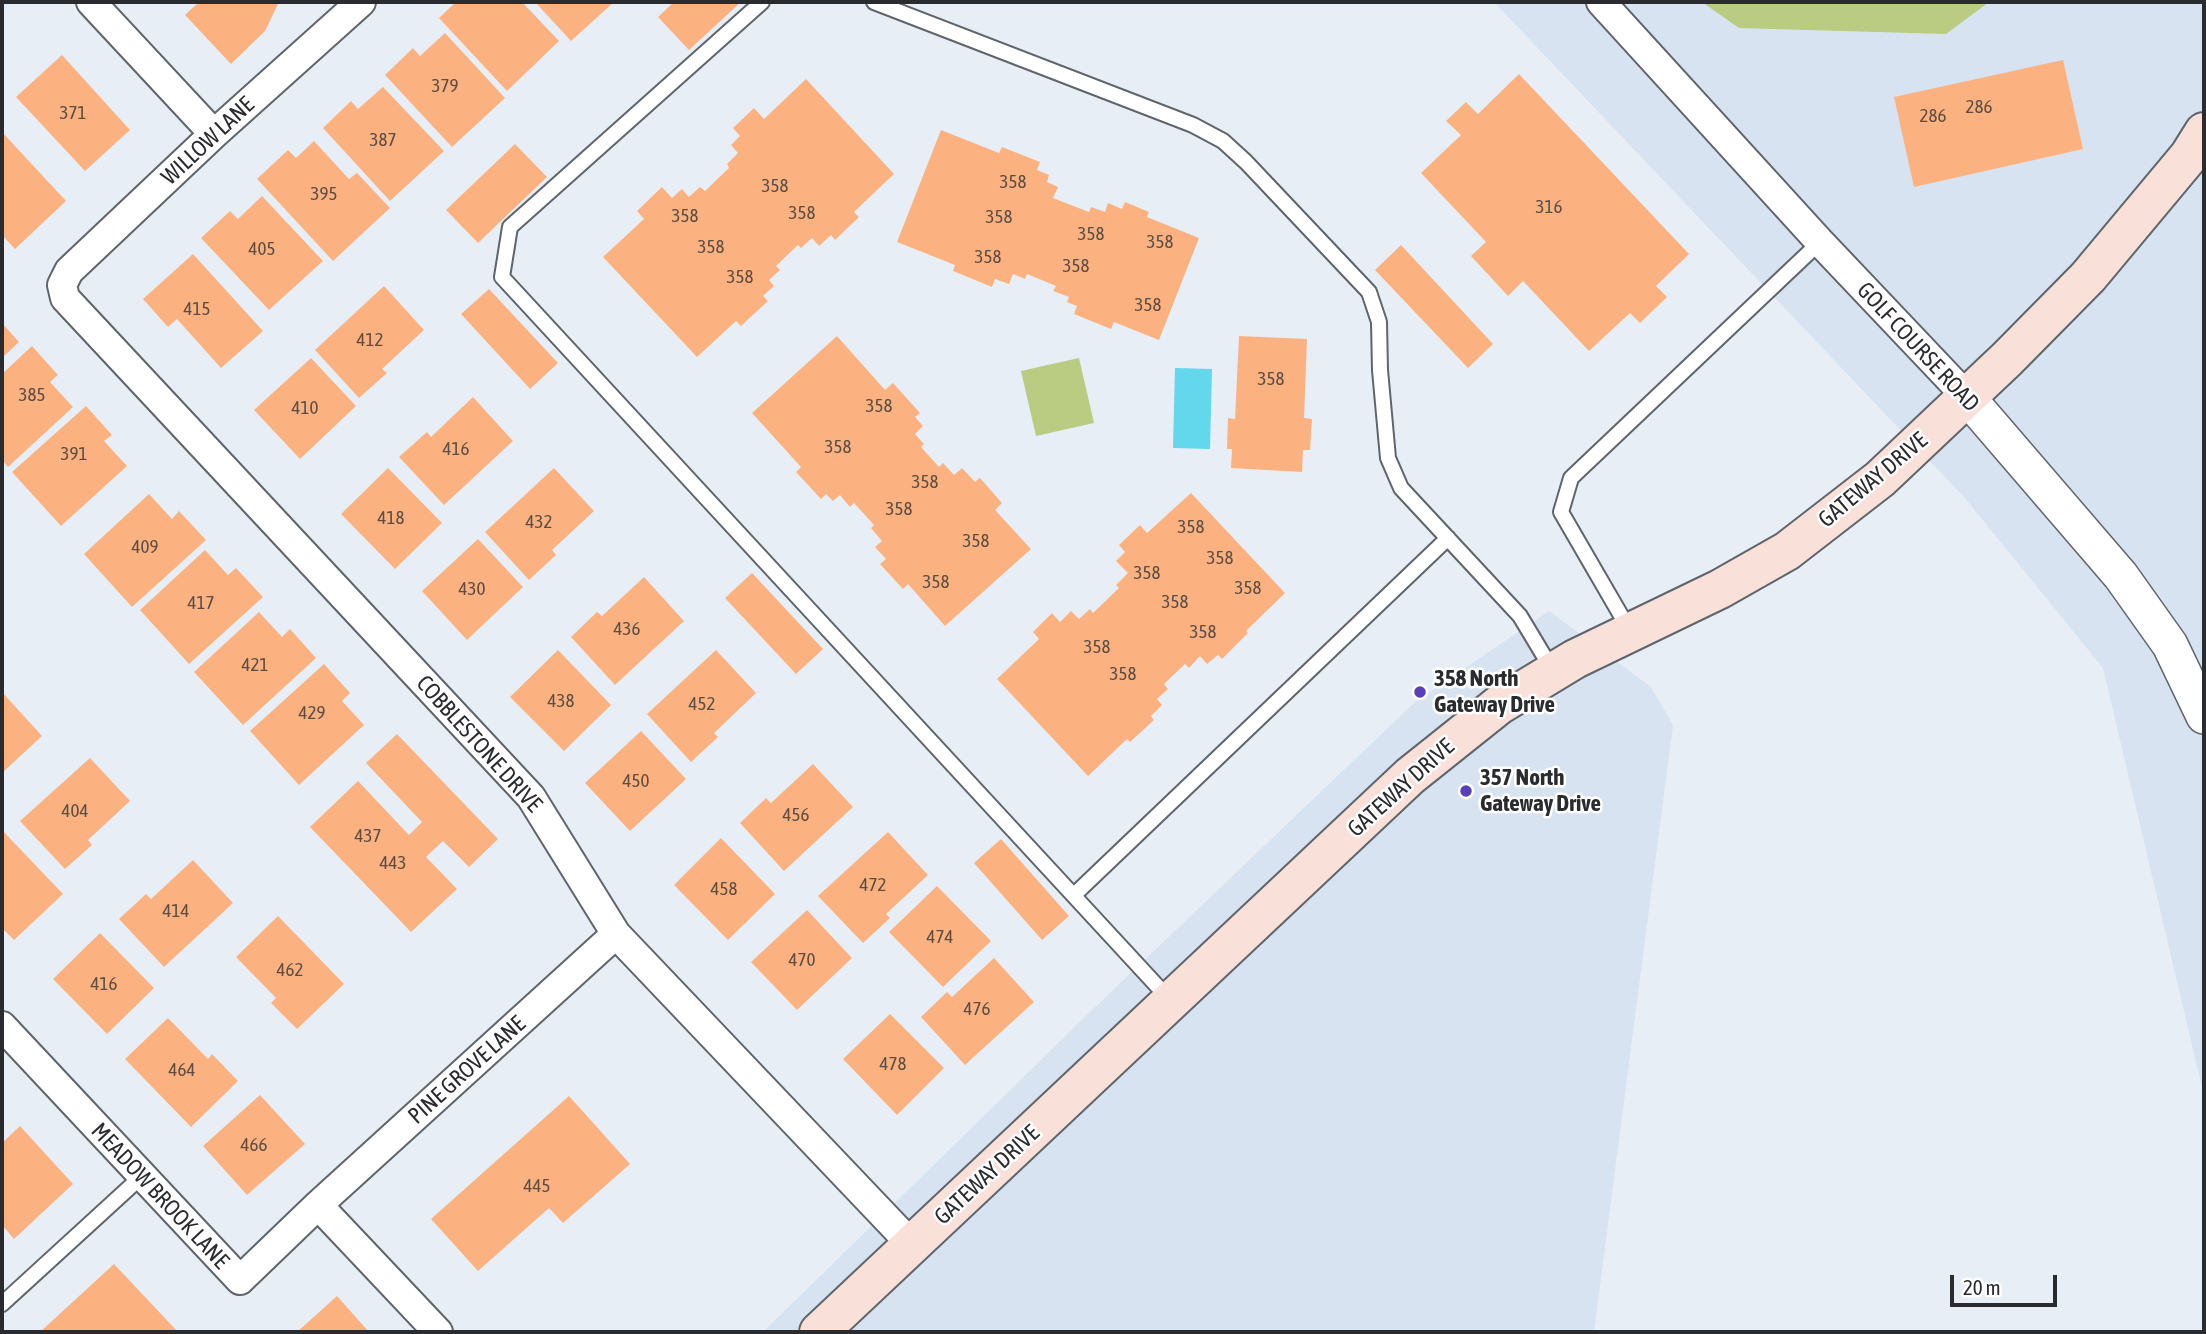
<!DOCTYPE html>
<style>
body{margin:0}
#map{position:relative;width:2206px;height:1334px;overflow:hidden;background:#e8eef6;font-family:"Asap Condensed",sans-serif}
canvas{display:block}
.frame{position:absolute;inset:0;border:4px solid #292b2e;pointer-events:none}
.scale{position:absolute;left:1950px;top:1275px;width:107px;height:32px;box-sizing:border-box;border:4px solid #292b2e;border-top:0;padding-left:9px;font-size:21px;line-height:24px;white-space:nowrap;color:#292b2e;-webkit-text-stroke:5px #fff;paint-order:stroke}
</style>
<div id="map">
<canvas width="2206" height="1334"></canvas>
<div class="frame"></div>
<div class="scale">20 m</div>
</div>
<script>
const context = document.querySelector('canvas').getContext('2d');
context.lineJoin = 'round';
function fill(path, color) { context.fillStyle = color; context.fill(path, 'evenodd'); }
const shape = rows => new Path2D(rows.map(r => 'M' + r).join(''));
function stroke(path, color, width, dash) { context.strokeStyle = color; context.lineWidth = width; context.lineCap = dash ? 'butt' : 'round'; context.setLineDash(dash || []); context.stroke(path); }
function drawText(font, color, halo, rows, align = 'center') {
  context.font = font + ' "Asap Condensed",sans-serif'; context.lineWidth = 5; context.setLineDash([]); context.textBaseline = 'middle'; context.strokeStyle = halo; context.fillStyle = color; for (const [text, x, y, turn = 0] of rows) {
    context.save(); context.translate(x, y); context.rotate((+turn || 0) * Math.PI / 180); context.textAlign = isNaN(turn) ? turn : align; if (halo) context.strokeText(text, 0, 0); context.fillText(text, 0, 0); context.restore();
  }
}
fill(shape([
 [1494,2,2204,2,2204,1096,2103,668,1964,497],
 [1549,611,1651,687,1673,725,1594,1332,763,1332,1091,1011,1414,703]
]), '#d7e3f0');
fill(shape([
 [1702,2,1989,2,1946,34,1739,28],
 [1079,358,1094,423,1036,436,1021,371]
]), '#bacb82');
fill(shape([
 [1175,368,1212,369,1210,449,1173,448]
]), '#63d7eb');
fill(shape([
 [199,2,279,2,265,31,231,64,185,15],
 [456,2,522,2,559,41,507,91,439,18],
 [535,2,614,2,571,41],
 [674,2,741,2,689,50,658,17],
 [445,33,505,98,452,147,385,75,413,48,420,56],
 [62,55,130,130,85,171,16,97],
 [2063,60,2083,149,1914,187,1894,97],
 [1519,74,1689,254,1656,286,1667,297,1640,323,1630,313,1589,351,1523,281,1508,296,1471,256,1486,242,1421,173,1461,135,1446,121,1466,102,1478,114],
 [806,79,894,174,854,212,859,217,835,240,831,235,819,246,812,238,801,248,798,245,776,266,780,270,769,280,774,286,763,296,768,301,741,326,736,321,697,357,603,257,644,219,637,211,662,187,672,198,682,189,689,197,700,187,705,191,729,168,727,164,738,153,731,145,740,136,733,128,754,108,764,119],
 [383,87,444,151,390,201,323,128,351,101,358,109],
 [941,130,999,153,1002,147,1040,162,1037,170,1049,175,1047,182,1058,187,1053,198,1089,212,1091,207,1105,212,1108,203,1122,209,1125,202,1149,212,1147,217,1199,238,1159,340,1114,322,1111,329,1074,314,1077,306,1067,302,1069,297,1053,291,1056,286,1027,274,1025,279,1013,274,1009,284,995,279,992,287,953,271,955,265,897,242],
 [2,132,66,201,15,249,2,235],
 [314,141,349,179,357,173,390,208,333,261,257,179,288,150,296,158],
 [515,144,547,177,478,243,446,210],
 [262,196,323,261,269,310,201,238,230,211,238,219],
 [1401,245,1493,344,1468,368,1375,270],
 [193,254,263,331,221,368,177,319,168,327,143,299],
 [384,286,424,330,382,369,387,373,359,398,315,350],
 [489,289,558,363,530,389,461,314],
 [2,323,19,342,2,358],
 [837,336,885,390,893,383,920,413,915,417,923,426,915,434,924,444,921,447,939,467,943,463,954,475,962,468,975,482,980,478,1002,503,995,510,1031,549,945,626,908,584,903,589,880,564,886,559,875,547,882,541,871,528,874,525,854,503,850,507,840,495,833,501,826,494,821,499,796,472,801,467,752,413],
 [1239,336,1307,339,1304,418,1312,419,1310,450,1303,450,1302,472,1231,468,1232,449,1227,449,1228,418,1235,419],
 [32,346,58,375,50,382,73,407,8,467,2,460,2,374],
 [311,358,356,406,300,459,254,410],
 [473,397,513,441,444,505,399,457,427,432,431,437],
 [86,406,112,435,104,441,127,466,61,526,12,472],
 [388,468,442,523,395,569,341,514],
 [554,468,594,511,552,550,556,555,529,580,485,532],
 [1191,493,1285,593,1246,631,1248,633,1222,659,1218,655,1207,664,1200,656,1189,668,1185,664,1164,684,1168,689,1157,699,1162,705,1151,716,1154,720,1130,742,1127,739,1088,776,997,679,1039,639,1033,632,1052,613,1060,622,1071,611,1079,619,1090,609,1093,613,1119,588,1116,585,1128,573,1116,561,1125,552,1119,545,1140,525,1147,533],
 [149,494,172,519,179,511,206,540,132,607,84,554],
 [478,539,523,587,467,640,422,591],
 [205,550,228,575,236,568,263,597,189,664,140,610],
 [752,573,823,649,796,674,725,598],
 [644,577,684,621,615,685,571,637,597,612,602,616],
 [259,612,282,637,290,629,316,658,243,725,194,672],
 [558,650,611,705,564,751,510,697],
 [716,650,756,693,714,733,718,737,691,762,647,714],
 [324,664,350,693,342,701,364,725,299,785,250,731],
 [2,692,42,736,2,773],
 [641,731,686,779,630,831,585,783],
 [397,734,498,839,469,867,443,841,426,857,457,889,411,932,310,827,358,781,409,835,422,822,366,763],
 [90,758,130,801,88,840,92,845,65,869,20,821],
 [813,764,853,807,784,871,740,823,766,798,771,803],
 [2,830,63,894,14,940,2,928],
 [888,832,928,875,886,914,890,918,863,943,818,896],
 [721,838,775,894,728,940,674,885],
 [1001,839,1069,916,1042,940,974,863],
 [193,860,233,903,164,967,119,919,146,894,151,899],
 [937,886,991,941,943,987,889,932],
 [807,910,852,958,797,1010,751,962],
 [278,916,344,984,297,1029,271,1003,276,998,236,957],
 [100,933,154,988,107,1034,53,979],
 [994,958,1034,1002,965,1065,921,1017,947,992,952,997],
 [890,1014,944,1068,897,1115,843,1059],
 [168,1018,208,1059,212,1054,238,1081,191,1127,125,1059],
 [260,1095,305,1144,247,1195,203,1146],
 [569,1096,630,1164,563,1223,549,1208,478,1271,431,1219],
 [20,1126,73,1184,14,1239,2,1225,2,1143],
 [114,1264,178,1332,40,1332],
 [337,1296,369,1332,297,1332]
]), '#fbb280');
const service = shape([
 [762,2,510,227,502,277,1171,1001],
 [874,2,1193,125,1223,141,1246,162,1369,292,1379,322,1380,370,1388,458,1401,488,1520,616,1553,671],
 [1630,631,1561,512,1571,478,1820,242],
 [1074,895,1448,538],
 [2,1304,142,1176]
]);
const minor = shape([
 [91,2,214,134],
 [361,2,214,134,69,271,62,285,65,298,531,797,616,934,912,1245],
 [1601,2,1820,242,1967,397],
 [2,1026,240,1280,318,1205,438,1332],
 [318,1205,616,934]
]);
const tertiary = shape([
 [1967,397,2121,576,2170,645,2204,716]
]);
const secondary = shape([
 [819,1332,1410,776,1499,705,1575,659,1720,589,1787,551,1880,479,2007,359,2088,277,2189,156,2204,132]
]);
stroke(service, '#5f656b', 18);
stroke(minor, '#5f656b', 32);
stroke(tertiary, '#5f656b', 38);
stroke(secondary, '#5f656b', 42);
stroke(service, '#fff', 14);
stroke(minor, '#fff', 28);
stroke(tertiary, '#fff', 35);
stroke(secondary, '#f9e0d9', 38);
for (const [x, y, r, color] of [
 [1420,692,7,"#5840b8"],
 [1466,791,7,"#5840b8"]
]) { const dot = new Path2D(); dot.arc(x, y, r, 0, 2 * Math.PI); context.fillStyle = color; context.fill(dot); stroke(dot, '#fff', 2.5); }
drawText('19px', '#5e4d42', null, [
 ["379",445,86],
 ["286",1979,107],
 ["371",73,113],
 ["286",1933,116],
 ["387",383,140],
 ["358",1013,182],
 ["358",775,186],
 ["395",324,194],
 ["316",1549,207],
 ["358",802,213],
 ["358",685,216],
 ["358",999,217],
 ["358",1091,234],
 ["358",1160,242],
 ["358",711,247],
 ["405",262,249],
 ["358",988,257],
 ["358",1076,266],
 ["358",740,277],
 ["358",1148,305],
 ["415",197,309],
 ["412",370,340],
 ["358",1271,379],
 ["385",32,395],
 ["358",879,406],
 ["410",305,408],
 ["358",838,447],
 ["416",456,449],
 ["391",74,454],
 ["358",925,482],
 ["358",899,509],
 ["418",391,518],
 ["432",539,522],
 ["358",1191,527],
 ["358",976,541],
 ["409",145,547],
 ["358",1220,558],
 ["358",1147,573],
 ["358",936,582],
 ["358",1248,588],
 ["430",472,589],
 ["358",1175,602],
 ["417",201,603],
 ["436",627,629],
 ["358",1203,632],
 ["358",1097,647],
 ["421",255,665],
 ["358",1123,674],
 ["438",561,701],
 ["452",702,704],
 ["429",312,713],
 ["450",636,781],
 ["404",75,811],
 ["456",796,815],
 ["437",368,836],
 ["443",393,863],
 ["472",873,885],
 ["458",724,889],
 ["414",176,911],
 ["474",940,937],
 ["470",802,960],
 ["462",290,970],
 ["416",104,984],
 ["476",977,1009],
 ["478",893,1064],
 ["464",182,1070],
 ["466",254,1145],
 ["445",537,1186]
]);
drawText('23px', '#292b2e', '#fff', [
 ["WILLOW LANE",208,141,-43],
 ["GOLF COURSE ROAD",1918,347,47],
 ["GATEWAY DRIVE",1873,480,-40],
 ["COBBLESTONE DRIVE",479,744,48],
 ["GATEWAY DRIVE",1401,788,-42],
 ["PINE GROVE LANE",467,1070,-42],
 ["GATEWAY DRIVE",987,1175,-43],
 ["MEADOW BROOK LANE",160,1196,47]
]);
drawText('bold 23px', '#292b2e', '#fff', [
 ["358 North",1434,679],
 ["Gateway Drive",1434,705],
 ["357 North",1480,778],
 ["Gateway Drive",1480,804]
], 'left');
</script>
